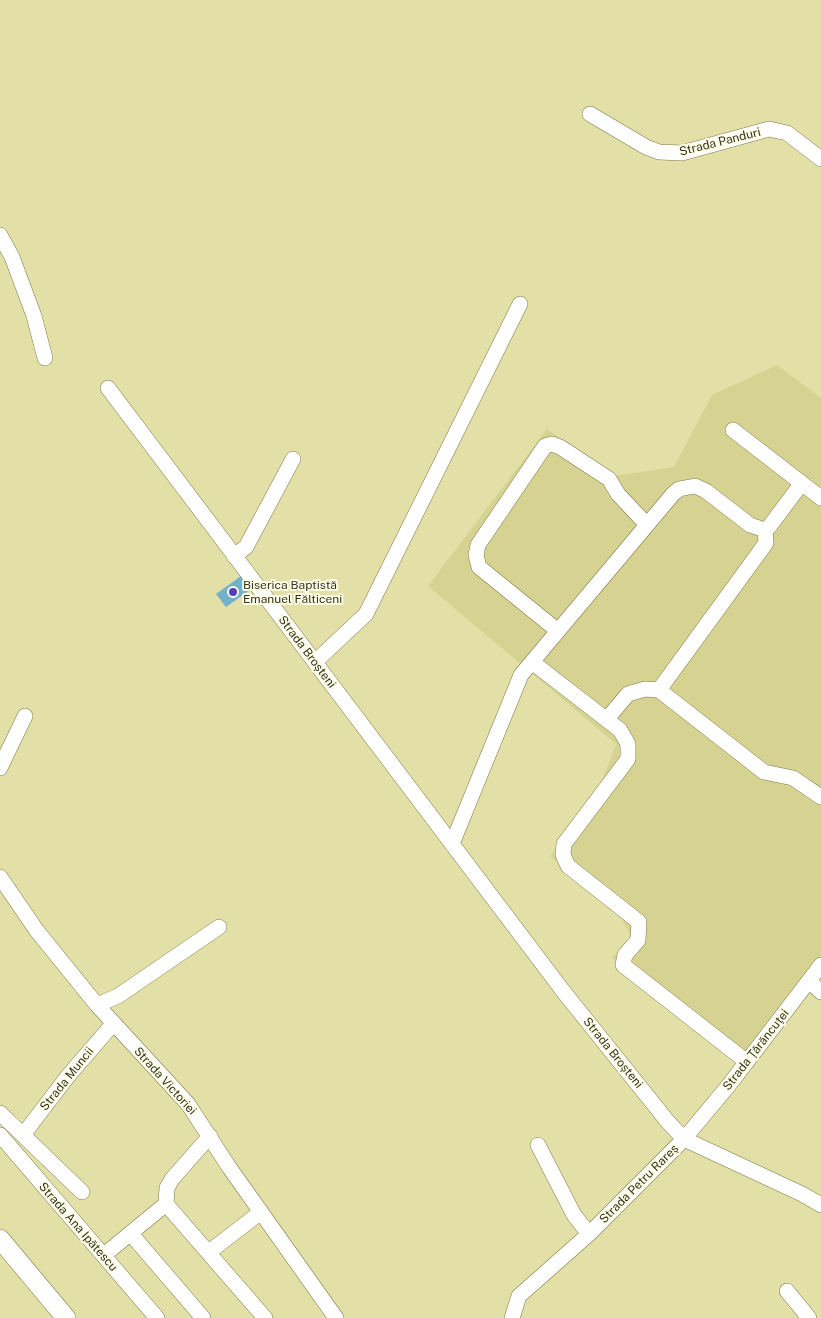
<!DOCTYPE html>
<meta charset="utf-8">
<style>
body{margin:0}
canvas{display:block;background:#e2dfa7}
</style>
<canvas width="821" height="1318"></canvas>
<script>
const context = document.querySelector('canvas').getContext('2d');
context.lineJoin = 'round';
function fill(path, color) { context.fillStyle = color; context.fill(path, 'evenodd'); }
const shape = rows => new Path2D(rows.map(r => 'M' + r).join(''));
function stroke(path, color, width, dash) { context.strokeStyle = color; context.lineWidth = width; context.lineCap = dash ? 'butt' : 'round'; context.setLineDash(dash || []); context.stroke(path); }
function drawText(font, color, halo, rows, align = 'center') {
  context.font = font + ' "Public Sans",sans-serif'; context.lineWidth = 4; context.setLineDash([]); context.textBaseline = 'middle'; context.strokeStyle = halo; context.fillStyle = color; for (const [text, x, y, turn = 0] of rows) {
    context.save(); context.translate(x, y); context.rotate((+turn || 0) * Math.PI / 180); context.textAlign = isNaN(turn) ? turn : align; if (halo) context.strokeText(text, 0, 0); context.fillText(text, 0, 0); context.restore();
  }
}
fill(shape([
 [777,365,821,398,821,961,743,1062,612,958,631,936,607,893,550,857,598,791,616,744,428,586,547,429,614,476,674,467,712,395]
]), '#d6d392');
fill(shape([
 [241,576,250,590,226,607,216,594]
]), '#73b1ca');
const minor = shape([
 [590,114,646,147,659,152,682,153,769,129,787,133,821,159],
 [0,235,12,257,34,316,45,358],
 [108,388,563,991,668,1122,684,1139,802,1194,821,1205],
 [733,430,821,498],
 [234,556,246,547,293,459],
 [558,631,479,567,476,555,478,545,545,446,552,444,560,447,609,479,618,494,647,525],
 [315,662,366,614,520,304],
 [532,662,620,730,628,744,628,759,564,844,563,855,568,866,639,922,638,940,625,955,623,965,747,1062],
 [659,690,766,543,765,530],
 [607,719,628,694,645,689,659,690,764,772,793,778,821,797],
 [0,768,25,716],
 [452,844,521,675,673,494,679,489,695,486,706,491,750,525,765,530,769,527,802,483],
 [0,877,37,931,97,1005,188,1104,229,1167,336,1318],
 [809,981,821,992],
 [97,1005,118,996,219,927],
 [0,1113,82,1192],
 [0,1135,157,1318],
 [23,1135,68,1076,113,1024],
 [538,1145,574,1215,589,1234],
 [166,1204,265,1318],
 [131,1234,203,1318],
 [209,1252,261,1212],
 [104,1255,166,1204,167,1188,172,1179,210,1136],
 [787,1291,809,1318],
 [512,1318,519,1296,589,1234,684,1139,729,1085,821,965]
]);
const major = shape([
 [0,1239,66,1318]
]);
stroke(minor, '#7d7a46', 16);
stroke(major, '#7d7a46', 20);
stroke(minor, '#fff', 15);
stroke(major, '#fff', 19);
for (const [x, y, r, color] of [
 [233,592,5,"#553eb6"]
]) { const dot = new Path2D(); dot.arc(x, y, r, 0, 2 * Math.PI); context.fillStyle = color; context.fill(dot); stroke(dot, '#fffee8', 2); }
drawText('12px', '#34331d', '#fffee8', [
 ["Strada Panduri",720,142,-14],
 ["Strada Broșteni",307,652,53],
 ["Strada Țărăncuței",756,1050,-52],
 ["Strada Broșteni",613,1053,51],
 ["Strada Muncii",67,1079,-51],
 ["Strada Victoriei",165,1081,48],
 ["Strada Petru Rareș",639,1184,-45],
 ["Strada Ana Ipătescu",78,1227,49]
]);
drawText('12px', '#34331d', '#fffee8', [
 ["Biserica Baptistă",243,585],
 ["Emanuel Fălticeni",243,599]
], 'left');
</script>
